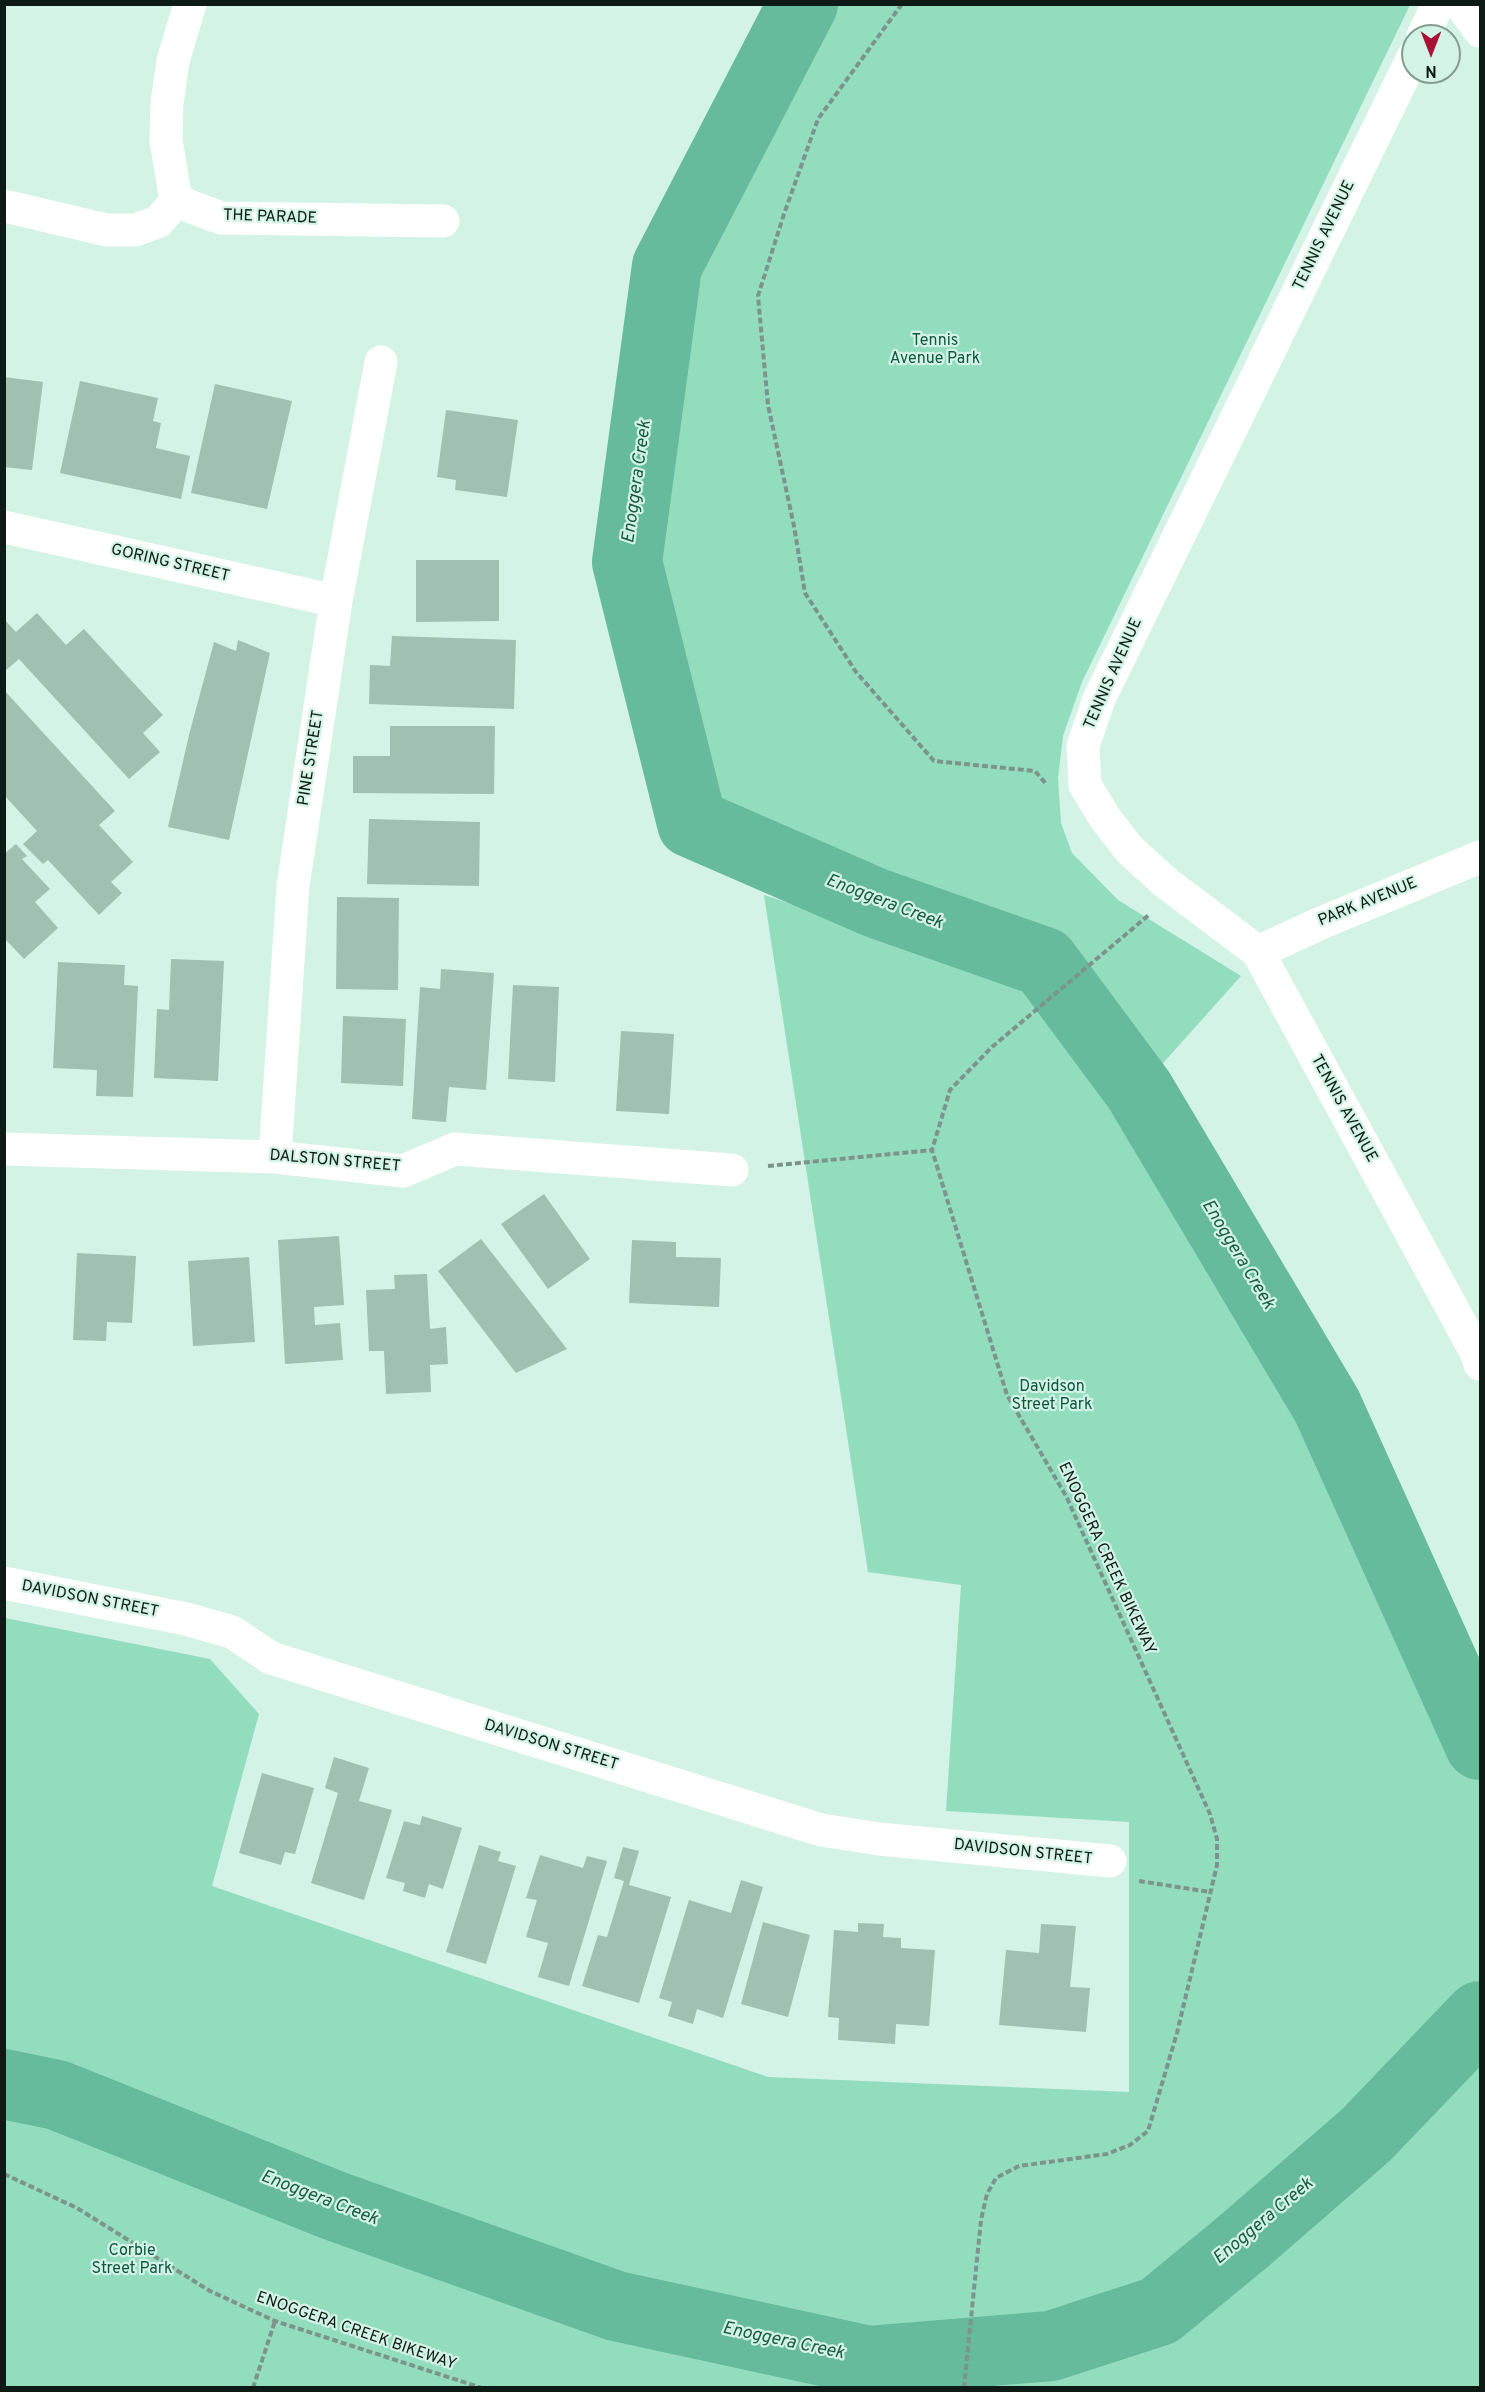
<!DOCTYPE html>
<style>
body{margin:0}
#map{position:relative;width:1485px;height:2392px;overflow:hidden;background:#d2f3e5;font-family:Overpass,sans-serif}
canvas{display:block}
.frame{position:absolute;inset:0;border:6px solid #0d1a15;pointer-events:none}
.north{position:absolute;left:1401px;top:24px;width:60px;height:60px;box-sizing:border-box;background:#d2f3e5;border:2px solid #839c92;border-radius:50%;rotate:180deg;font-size:16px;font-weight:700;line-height:24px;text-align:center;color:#0d1a15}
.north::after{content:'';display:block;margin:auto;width:21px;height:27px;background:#a81034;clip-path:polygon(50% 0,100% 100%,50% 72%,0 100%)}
</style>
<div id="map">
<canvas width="1485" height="2392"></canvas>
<div class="frame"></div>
<div class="north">N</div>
</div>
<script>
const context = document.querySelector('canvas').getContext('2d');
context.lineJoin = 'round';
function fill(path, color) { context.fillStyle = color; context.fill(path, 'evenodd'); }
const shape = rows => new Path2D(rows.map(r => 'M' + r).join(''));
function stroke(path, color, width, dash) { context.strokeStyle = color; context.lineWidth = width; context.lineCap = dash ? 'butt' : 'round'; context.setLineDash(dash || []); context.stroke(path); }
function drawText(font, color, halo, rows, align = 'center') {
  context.font = font + ' Overpass,sans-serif'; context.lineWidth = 4.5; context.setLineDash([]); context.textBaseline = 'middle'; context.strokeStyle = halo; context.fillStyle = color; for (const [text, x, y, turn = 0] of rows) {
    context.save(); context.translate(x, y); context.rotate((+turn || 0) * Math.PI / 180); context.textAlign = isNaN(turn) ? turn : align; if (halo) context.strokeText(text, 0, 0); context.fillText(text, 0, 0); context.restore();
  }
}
fill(shape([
 [803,5,1410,5,1082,682,1063,736,1058,778,1061,823,1072,853,1118,900,1241,976,1139,1090,1044,962,876,903,692,823,627,562,667,266],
 [764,895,1050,987,1293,1397,1422,1693,1480,1722,1480,2387,5,2387,5,1618,210,1659,259,1714,212,1886,768,2077,1129,2092,1129,1822,946,1811,961,1585,868,1572]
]), '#93ddbf');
stroke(shape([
 [803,4,667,266,627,562,692,823,876,903,1044,962,1139,1090,1327,1406,1480,1745],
 [4,2084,57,2095,335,2206,616,2306,869,2361,1051,2346,1159,2311,1244,2241,1366,2135,1480,2016]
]), '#65bb9b', 70);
fill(shape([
 [4,377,43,382,32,470,4,467],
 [80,381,158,398,153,421,161,423,156,448,190,456,181,499,60,473],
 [215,384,292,401,267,509,191,493],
 [446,410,518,420,507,497,455,490,456,480,437,477],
 [416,560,499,560,499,621,416,622],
 [37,613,66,645,84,629,163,715,143,733,160,752,129,779,19,659,4,672,4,619,16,632],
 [392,636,516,640,514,709,369,704,370,665,390,666],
 [238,640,270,653,229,840,168,827,189,735,214,642,236,651],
 [4,690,115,811,99,825,133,862,111,882,122,893,99,915,48,860,43,864,23,844,37,831,4,795],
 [390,726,495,726,494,794,353,793,353,756,390,756],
 [369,819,480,822,479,886,367,884],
 [16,844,27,856,22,859,50,889,35,902,58,928,24,959,4,938,4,854],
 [337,897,399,898,398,990,336,989],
 [171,959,224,961,218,1081,154,1078,157,1009,169,1010],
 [58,962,125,965,124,985,138,986,133,1097,96,1096,97,1070,53,1068],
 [441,969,494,973,486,1090,449,1087,446,1122,412,1119,420,987,440,989],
 [513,985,559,987,555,1082,508,1079],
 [343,1016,406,1019,403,1086,341,1083],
 [621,1031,674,1034,669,1114,616,1111],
 [544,1194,590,1259,548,1289,501,1224],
 [339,1236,344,1305,314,1307,315,1325,340,1323,343,1360,285,1364,278,1240],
 [481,1239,567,1349,516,1373,438,1271],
 [632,1240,676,1242,676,1257,721,1258,719,1307,629,1303],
 [77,1253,136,1256,132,1323,107,1322,106,1341,73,1340],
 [249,1257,255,1342,193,1346,188,1261],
 [427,1274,430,1329,446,1327,448,1364,430,1365,431,1392,386,1394,384,1351,369,1351,366,1290,395,1289,394,1275],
 [334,1757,369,1768,359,1801,392,1810,364,1900,311,1883,338,1793,325,1788],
 [262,1773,314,1788,295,1854,285,1852,281,1865,239,1853],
 [422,1816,462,1828,443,1889,429,1884,425,1898,403,1891,405,1883,386,1878,404,1821,420,1825],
 [479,1845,501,1852,498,1861,516,1866,486,1964,446,1952],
 [623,1847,639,1851,629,1885,671,1897,639,2003,582,1986,598,1935,607,1937,624,1881,614,1878],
 [540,1855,583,1868,587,1856,607,1861,569,1986,538,1977,548,1943,526,1937,537,1900,526,1898],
 [741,1880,763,1887,723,2018,697,2009,693,2024,668,2016,672,2002,659,1998,689,1900,731,1913],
 [763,1922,810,1935,788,2017,741,2004],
 [858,1923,884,1924,883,1937,901,1938,901,1948,935,1950,929,2026,896,2024,895,2044,838,2040,839,2018,828,2017,834,1930,858,1932],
 [1041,1924,1076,1926,1070,1987,1090,1988,1086,2032,999,2025,1006,1950,1039,1953]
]), '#a0c0b2');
stroke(shape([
 [902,4,818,119,784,214,758,296,768,405,794,526,805,593,856,672,934,761,1035,771,1047,785],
 [768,1166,932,1150],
 [1139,1881,1210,1892],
 [4,2174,77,2208,210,2291,275,2321,482,2388],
 [253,2388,275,2321],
 [964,2388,981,2220,987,2194,996,2178,1019,2166,1107,2154,1130,2145,1148,2131,1177,2033,1217,1865,1217,1839,1210,1814,1066,1496,1007,1395,932,1150,950,1090,992,1047,1150,914]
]), '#7c948a', 4, [6, 3]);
stroke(shape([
 [1460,4,1480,31],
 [1423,36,1438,4],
 [1413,57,1099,699,1083,746,1085,785,1105,818,1129,849,1165,882,1258,952,1476,1352,1480,1364],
 [176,201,166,140,167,103,173,61,190,4],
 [4,206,107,230,135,230,158,222,176,201,221,218,443,221],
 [4,527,336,601],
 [1258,952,1321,923,1480,857],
 [4,1149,275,1157,403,1171,455,1149,732,1170],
 [275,1157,293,886,336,601,381,362],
 [4,1583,186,1619,232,1632,271,1658,821,1830,879,1839,1110,1861]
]), '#fff', 33);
drawText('16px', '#0d1a15', '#d2f3e5', [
 ["THE PARADE",270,218,2],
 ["TENNIS AVENUE",1325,236,-64],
 ["GORING STREET",170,564,13],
 ["TENNIS AVENUE",1114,674,-66],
 ["PINE STREET",312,758,-81],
 ["PARK AVENUE",1368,903,-22],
 ["TENNIS AVENUE",1343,1109,61],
 ["DALSTON STREET",335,1162,5],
 ["ENOGGERA CREEK BIKEWAY",1106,1559,65],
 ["DAVIDSON STREET",90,1600,11],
 ["DAVIDSON STREET",551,1746,17],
 ["DAVIDSON STREET",1023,1853,6],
 ["ENOGGERA CREEK BIKEWAY",356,2332,19]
]);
drawText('16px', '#0f5540', '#d2f3e5', [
 ["Tennis",935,342],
 ["Avenue Park",935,360],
 ["Davidson",1052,1388],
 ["Street Park",1052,1406],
 ["Corbie",132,2252],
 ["Street Park",132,2270]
]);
drawText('italic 18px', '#185b45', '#d2f3e5', [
 ["Enoggera Creek",638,482,-82],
 ["Enoggera Creek",884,903,21],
 ["Enoggera Creek",1237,1255,59],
 ["Enoggera Creek",319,2199,21],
 ["Enoggera Creek",1264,2222,-40],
 ["Enoggera Creek",783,2342,12]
]);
</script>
